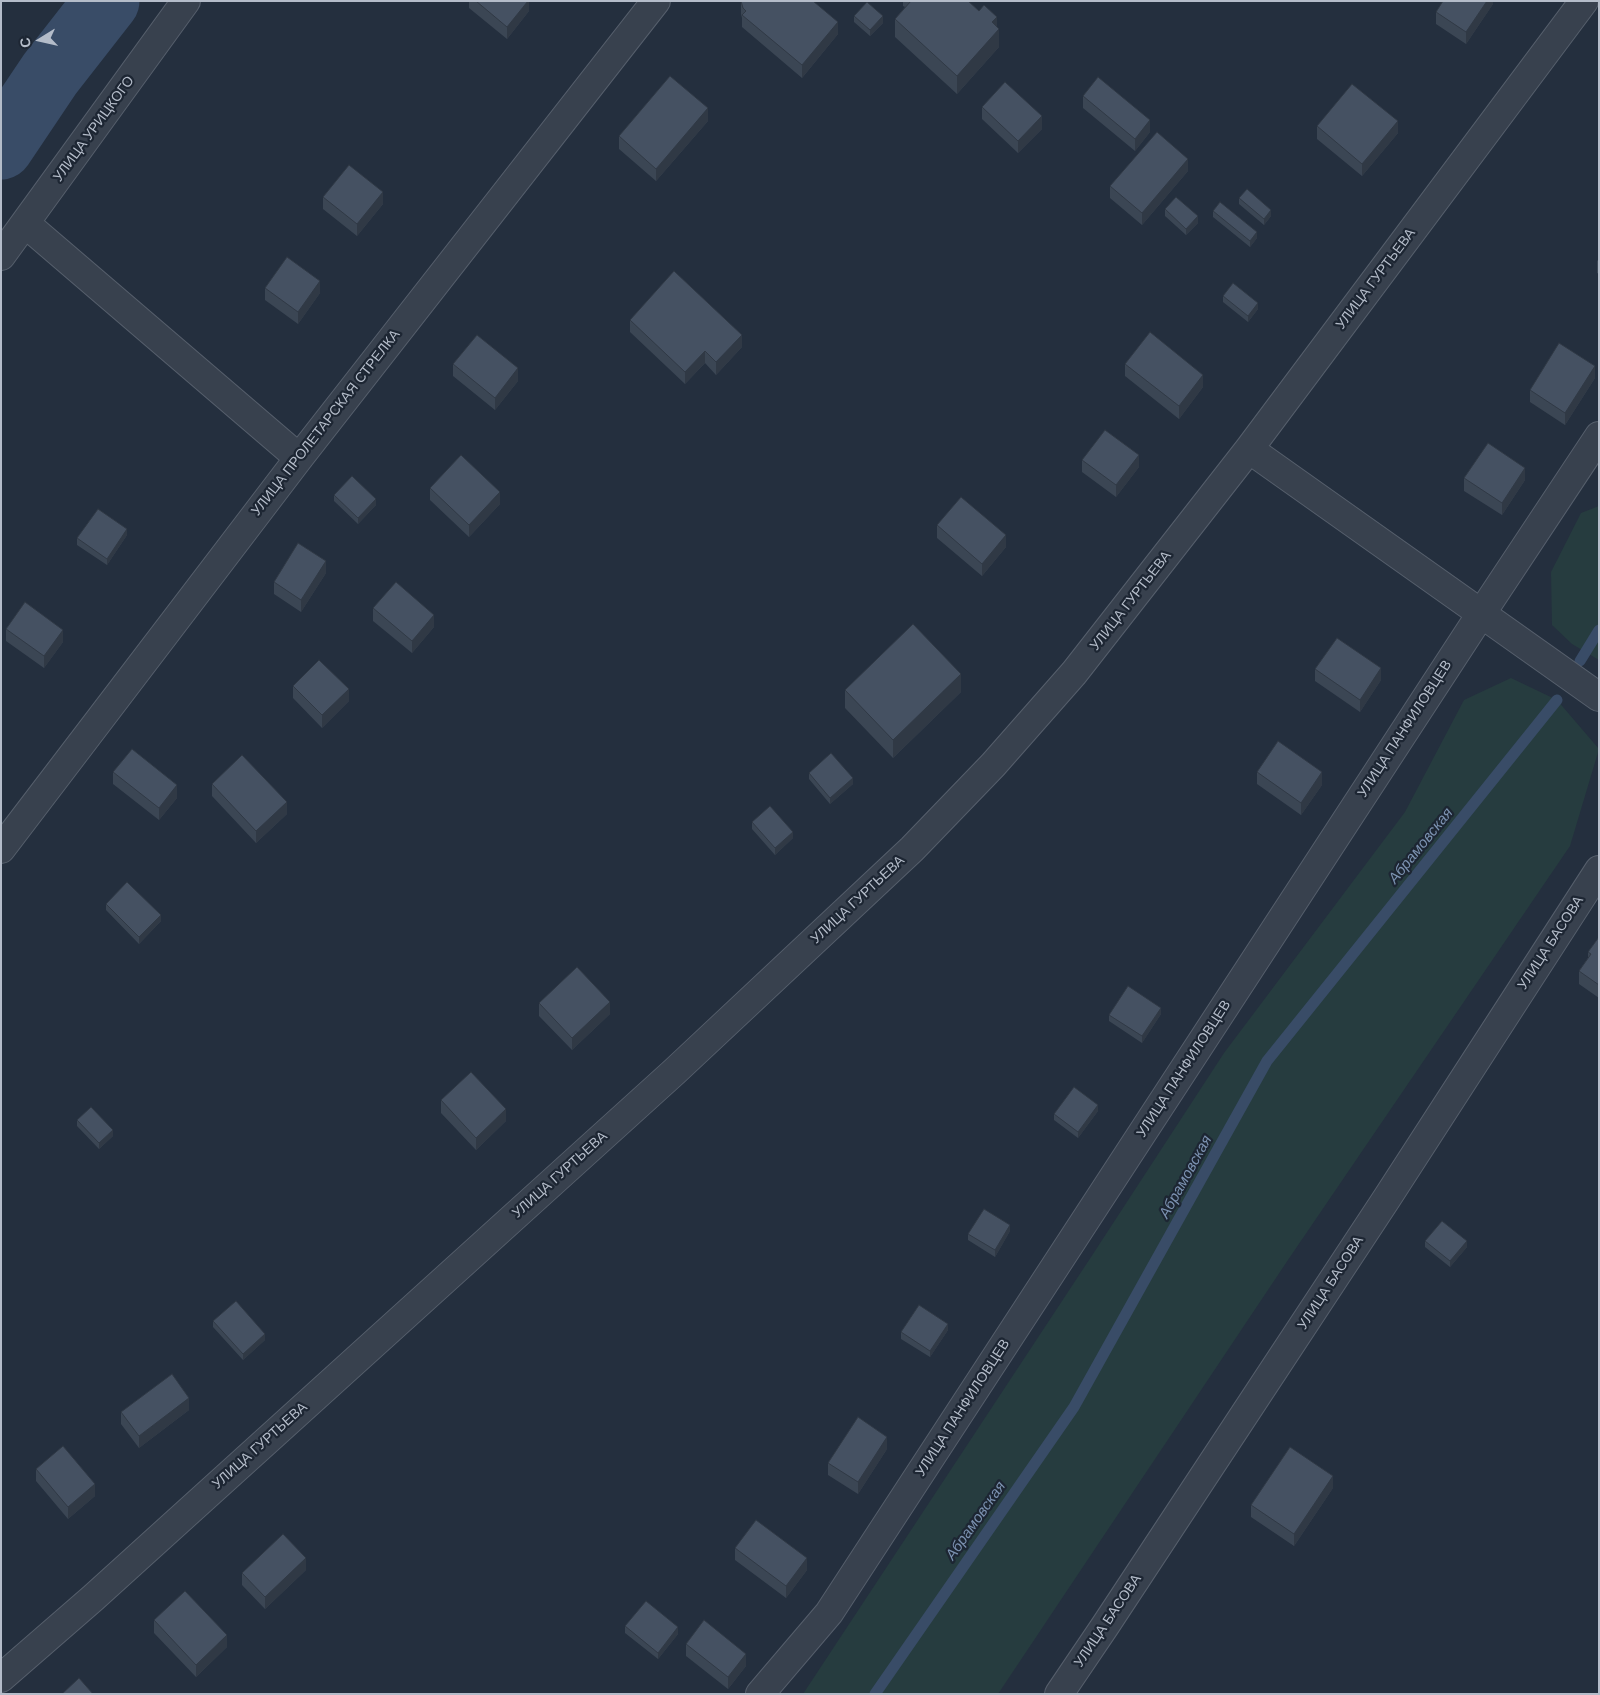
<!DOCTYPE html>
<meta charset="utf-8">
<style>
body{margin:0}
#map{position:relative;width:1600px;height:1695px;overflow:hidden;background:#242f3e;font-family:Helvetica,sans-serif}
canvas{display:block}
.frame{position:absolute;inset:0;border:2px solid #b4bcc9;pointer-events:none}
.north{position:absolute;left:15px;top:15px;width:50px;height:50px;-webkit-text-stroke:4px #1d2633;paint-order:stroke;rotate:260deg;font-size:14px;font-weight:700;line-height:20px;text-align:center;color:#b4bcc9}
.north::after{content:'';display:block;margin:auto;width:18px;height:22px;background:#b4bcc9;clip-path:polygon(50% 0,100% 100%,50% 72%,0 100%)}
</style>
<div id="map">
<canvas width="1600" height="1695"></canvas>
<div class="frame"></div>
<div class="north">С</div>
</div>
<script>
const context = document.querySelector('canvas').getContext('2d');
context.lineJoin = 'round';
function fill(path, color) { context.fillStyle = color; context.fill(path, 'evenodd'); }
const shape = rows => new Path2D(rows.map(r => 'M' + r).join(''));
function stroke(path, color, width, dash) { context.strokeStyle = color; context.lineWidth = width; context.lineCap = dash ? 'butt' : 'round'; context.setLineDash(dash || []); context.stroke(path); }
function drawText(font, color, halo, rows, align = 'center') {
  context.font = font + ' Helvetica,sans-serif'; context.lineWidth = 4.5; context.setLineDash([]); context.textBaseline = 'middle'; context.strokeStyle = halo; context.fillStyle = color; for (const [text, x, y, turn = 0] of rows) {
    context.save(); context.translate(x, y); context.rotate((+turn || 0) * Math.PI / 180); context.textAlign = isNaN(turn) ? turn : align; if (halo) context.strokeText(text, 0, 0); context.fillText(text, 0, 0); context.restore();
  }
}
fill(shape([
 [1599,506,1599,660,1572,644,1552,625,1551,572,1581,513],
 [1511,678,1557,700,1599,749,1570,846,1290,1257,998,1694,803,1694,1093,1254,1224,1053,1405,812,1464,700]
]), '#263c3f');
stroke(shape([
 [1580,661,1599,630],
 [875,1694,1074,1407,1267,1061,1557,700]
]), '#394c67', 11);
stroke(shape([
 [1,147,50,74,107,1]
]), '#394c67', 65);
const minor = shape([
 [26,224,299,458],
 [1,256,186,1],
 [1249,449,1599,697],
 [1,849,299,458,656,1],
 [1,1678,93,1598,674,1072,912,849,993,765,1074,673,1249,449,1584,1],
 [760,1694,829,1613,1481,614,1599,436],
 [1059,1694,1105,1626,1387,1198,1599,870]
]);
stroke(minor, '#565f6c', 30);
stroke(minor, '#38414e', 28);
fill(shape([
 [469,1,529,1,529,11,507,39,469,8],
 [741,1,838,34,802,78,742,27,742,18,741,14],
 [903,1,968,1,997,27,999,47,957,94,895,37,895,19,905,7,903,6],
 [1493,1,1493,4,1466,44,1436,24,1436,12],
 [854,16,883,23,870,36,854,22],
 [1083,96,1150,132,1135,151,1083,108],
 [982,107,1042,129,1018,153,982,119],
 [708,121,656,181,619,149,619,136],
 [1317,126,1398,133,1362,176,1317,139],
 [1188,171,1142,225,1110,198,1110,186],
 [323,197,383,204,357,236,323,209],
 [1239,198,1271,216,1264,225,1239,204],
 [1165,209,1198,223,1186,235,1165,216],
 [1213,211,1257,238,1250,247,1213,217],
 [1599,259,1599,274,1597,273,1597,261],
 [265,288,320,293,298,324,265,300],
 [1223,296,1258,309,1248,322,1223,302],
 [630,320,742,347,716,375,705,363,685,384,630,332],
 [453,364,518,381,495,410,453,376],
 [1125,364,1203,387,1179,419,1125,376],
 [1595,378,1565,425,1530,402,1530,390],
 [1082,460,1139,467,1116,497,1082,472],
 [1464,478,1525,480,1502,515,1464,491],
 [430,488,500,504,469,537,430,500],
 [334,495,376,505,358,524,334,501],
 [937,525,1006,547,982,576,937,538],
 [127,535,107,565,77,545,77,538],
 [326,573,301,612,274,594,274,582],
 [373,608,434,627,412,653,373,621],
 [6,629,63,642,44,668,6,641],
 [1315,669,1381,680,1360,712,1315,681],
 [293,686,349,701,322,728,293,698],
 [845,690,961,692,893,758,845,708],
 [113,772,177,798,159,820,113,784],
 [1257,772,1322,785,1301,815,1257,784],
 [809,773,853,784,830,804,809,779],
 [212,784,287,814,256,843,212,796],
 [752,822,793,838,775,855,752,829],
 [106,904,161,921,139,944,106,910],
 [1599,937,1599,998,1579,984,1579,971,1588,958,1588,952],
 [539,1003,610,1014,572,1050,539,1016],
 [1161,1014,1142,1043,1109,1021,1109,1015],
 [441,1100,506,1121,476,1150,441,1113],
 [1098,1111,1078,1138,1054,1120,1054,1114],
 [77,1120,113,1136,99,1149,77,1126],
 [1010,1231,995,1257,968,1240,968,1234],
 [1425,1241,1467,1247,1450,1267,1425,1247],
 [213,1321,265,1340,243,1360,213,1327],
 [948,1330,930,1357,901,1339,901,1332],
 [189,1410,139,1448,121,1424,121,1412],
 [887,1449,858,1494,828,1475,828,1463],
 [36,1469,95,1496,68,1519,36,1481],
 [1333,1488,1294,1546,1251,1517,1251,1505],
 [735,1548,807,1570,786,1598,735,1560],
 [306,1570,265,1609,242,1585,242,1573],
 [154,1620,227,1647,196,1677,154,1633],
 [625,1626,678,1634,658,1659,625,1633],
 [686,1644,746,1666,728,1689,686,1656]
]), '#3b4654');
fill(shape([
 [528,1,529,1,529,11,507,39,507,27],
 [1487,1,1493,1,1493,4,1466,44,1466,32],
 [883,16,883,23,870,36,870,30],
 [997,17,997,32,999,29,999,47,957,94,957,76,992,22],
 [838,22,838,34,802,78,802,65],
 [708,108,708,121,656,181,656,169],
 [1042,116,1042,129,1018,153,1018,141],
 [1150,120,1150,132,1135,151,1135,139],
 [1398,121,1398,133,1362,176,1362,164],
 [1188,159,1188,171,1142,225,1142,213],
 [383,192,383,204,357,236,357,224],
 [1271,210,1271,216,1264,225,1264,219],
 [1198,216,1198,223,1186,235,1186,229],
 [1257,232,1257,238,1250,247,1250,241],
 [320,281,320,293,298,324,298,312],
 [1258,303,1258,309,1248,322,1248,316],
 [742,335,742,347,716,375,716,362],
 [705,351,705,363,685,384,685,372],
 [1595,366,1595,378,1565,425,1565,413],
 [518,368,518,381,495,410,495,398],
 [1203,375,1203,387,1179,419,1179,406],
 [1139,455,1139,467,1116,497,1116,485],
 [1525,468,1525,480,1502,515,1502,503],
 [500,492,500,504,469,537,469,525],
 [376,499,376,505,358,524,358,518],
 [127,529,127,535,107,565,107,559],
 [1006,535,1006,547,982,576,982,564],
 [326,561,326,573,301,612,301,600],
 [434,615,434,627,412,653,412,641],
 [63,630,63,642,44,668,44,656],
 [1381,668,1381,680,1360,712,1360,700],
 [961,674,961,692,893,758,893,740],
 [349,689,349,701,322,728,322,715],
 [1322,772,1322,785,1301,815,1301,803],
 [853,778,853,784,830,804,830,798],
 [177,785,177,798,159,820,159,808],
 [287,802,287,814,256,843,256,831],
 [793,832,793,838,775,855,775,848],
 [161,915,161,921,139,944,139,937],
 [610,1002,610,1014,572,1050,572,1038],
 [1161,1008,1161,1014,1142,1043,1142,1036],
 [1098,1105,1098,1111,1078,1138,1078,1132],
 [506,1109,506,1121,476,1150,476,1138],
 [113,1130,113,1136,99,1149,99,1143],
 [1010,1225,1010,1231,995,1257,995,1250],
 [1467,1241,1467,1247,1450,1267,1450,1261],
 [948,1324,948,1330,930,1357,930,1351],
 [265,1334,265,1340,243,1360,243,1354],
 [189,1398,189,1410,139,1448,139,1436],
 [887,1437,887,1449,858,1494,858,1482],
 [1333,1476,1333,1488,1294,1546,1294,1534],
 [95,1484,95,1496,68,1519,68,1507],
 [306,1558,306,1570,265,1609,265,1597],
 [807,1558,807,1570,786,1598,786,1586],
 [678,1627,678,1634,658,1659,658,1653],
 [227,1635,227,1647,196,1677,196,1665],
 [746,1654,746,1666,728,1689,728,1677]
]), '#303945');
const building = shape([
 [476,1,528,1,507,27,476,1],
 [741,1,813,1,838,22,802,65,742,15,746,11,743,8,741,1],
 [911,1,968,1,979,11,984,5,997,17,992,22,999,29,957,76,895,19,911,1],
 [1443,1,1487,1,1466,32,1436,12,1443,1],
 [867,2,883,16,870,30,854,16,867,2],
 [670,76,708,108,656,169,619,136,670,76],
 [1098,77,1150,120,1135,139,1083,96,1098,77],
 [1005,82,1042,116,1018,141,982,107,1005,82],
 [1352,84,1398,121,1362,164,1317,126,1352,84],
 [1157,132,1188,159,1142,213,1110,186,1157,132],
 [349,165,383,192,357,224,323,197,349,165],
 [1247,189,1271,210,1264,219,1239,198,1247,189],
 [1176,197,1198,216,1186,229,1165,209,1176,197],
 [1220,202,1257,232,1250,241,1213,211,1220,202],
 [287,257,320,281,298,312,265,288,287,257],
 [674,271,742,335,716,362,705,351,685,372,630,320,674,271],
 [1233,283,1258,303,1248,316,1223,296,1233,283],
 [1150,332,1203,375,1179,406,1125,364,1150,332],
 [477,335,518,368,495,398,453,364,477,335],
 [1559,343,1595,366,1565,413,1530,390,1559,343],
 [1105,430,1139,455,1116,485,1082,460,1105,430],
 [1488,443,1525,468,1502,503,1464,478,1488,443],
 [461,455,500,492,469,525,430,488,461,455],
 [352,476,376,499,358,518,334,495,352,476],
 [961,497,1006,535,982,564,937,525,961,497],
 [98,509,127,529,107,559,77,538,98,509],
 [298,543,326,561,301,600,274,582,298,543],
 [396,582,434,615,412,641,373,608,396,582],
 [25,602,63,630,44,656,6,629,25,602],
 [913,624,961,674,893,740,845,690,913,624],
 [1337,638,1381,668,1360,700,1315,669,1337,638],
 [319,660,349,689,322,715,293,686,319,660],
 [1278,741,1322,772,1301,803,1257,772,1278,741],
 [132,749,177,785,159,808,113,772,132,749],
 [831,753,853,778,830,798,809,773,831,753],
 [242,755,287,802,256,831,212,784,242,755],
 [770,806,793,832,775,848,752,822,770,806],
 [127,882,161,915,139,937,106,904,127,882],
 [1599,937,1599,985,1579,971,1591,954,1588,952,1599,937],
 [577,967,610,1002,572,1038,539,1003,577,967],
 [1128,986,1161,1008,1142,1036,1109,1015,1128,986],
 [471,1072,506,1109,476,1138,441,1100,471,1072],
 [1074,1087,1098,1105,1078,1132,1054,1114,1074,1087],
 [91,1107,113,1130,99,1143,77,1120,91,1107],
 [984,1209,1010,1225,995,1250,968,1234,984,1209],
 [1442,1221,1467,1241,1450,1261,1425,1241,1442,1221],
 [236,1301,265,1334,243,1354,213,1321,236,1301],
 [919,1305,948,1324,930,1351,901,1332,919,1305],
 [172,1374,189,1398,139,1436,121,1412,172,1374],
 [858,1417,887,1437,858,1482,828,1463,858,1417],
 [63,1446,95,1484,68,1507,36,1469,63,1446],
 [1290,1447,1333,1476,1294,1534,1251,1505,1290,1447],
 [756,1520,807,1558,786,1586,735,1548,756,1520],
 [283,1534,306,1558,265,1597,242,1573,283,1534],
 [185,1591,227,1635,196,1665,154,1620,185,1591],
 [646,1601,678,1627,658,1653,625,1626,646,1601],
 [704,1620,746,1654,728,1677,686,1644,704,1620],
 [79,1678,93,1694,62,1694,79,1678]
]);
fill(building, '#455162');
stroke(building, '#303945', 1);
drawText('14px', '#b4bcc9', '#1d2633', [
 ["УЛИЦА УРИЦКОГО",94,129,-54],
 ["УЛИЦА ГУРТЬЕВА",1376,279,-53],
 ["УЛИЦА ПРОЛЕТАРСКАЯ СТРЕЛКА",326,423,-52],
 ["УЛИЦА ГУРТЬЕВА",1131,601,-52],
 ["УЛИЦА ПАНФИЛОВЦЕВ",1405,729,-57],
 ["УЛИЦА ГУРТЬЕВА",858,900,-43],
 ["УЛИЦА БАСОВА",1551,943,-57],
 ["УЛИЦА ПАНФИЛОВЦЕВ",1184,1069,-57],
 ["УЛИЦА ГУРТЬЕВА",560,1175,-42],
 ["УЛИЦА БАСОВА",1331,1283,-57],
 ["УЛИЦА ПАНФИЛОВЦЕВ",963,1408,-57],
 ["УЛИЦА ГУРТЬЕВА",260,1446,-42],
 ["УЛИЦА БАСОВА",1108,1621,-56]
]);
drawText('italic 15px', '#7c92b1', '#1d2633', [
 ["Абрамовская",1421,846,-51],
 ["Абрамовская",1186,1177,-61],
 ["Абрамовская",976,1521,-55]
]);
</script>
